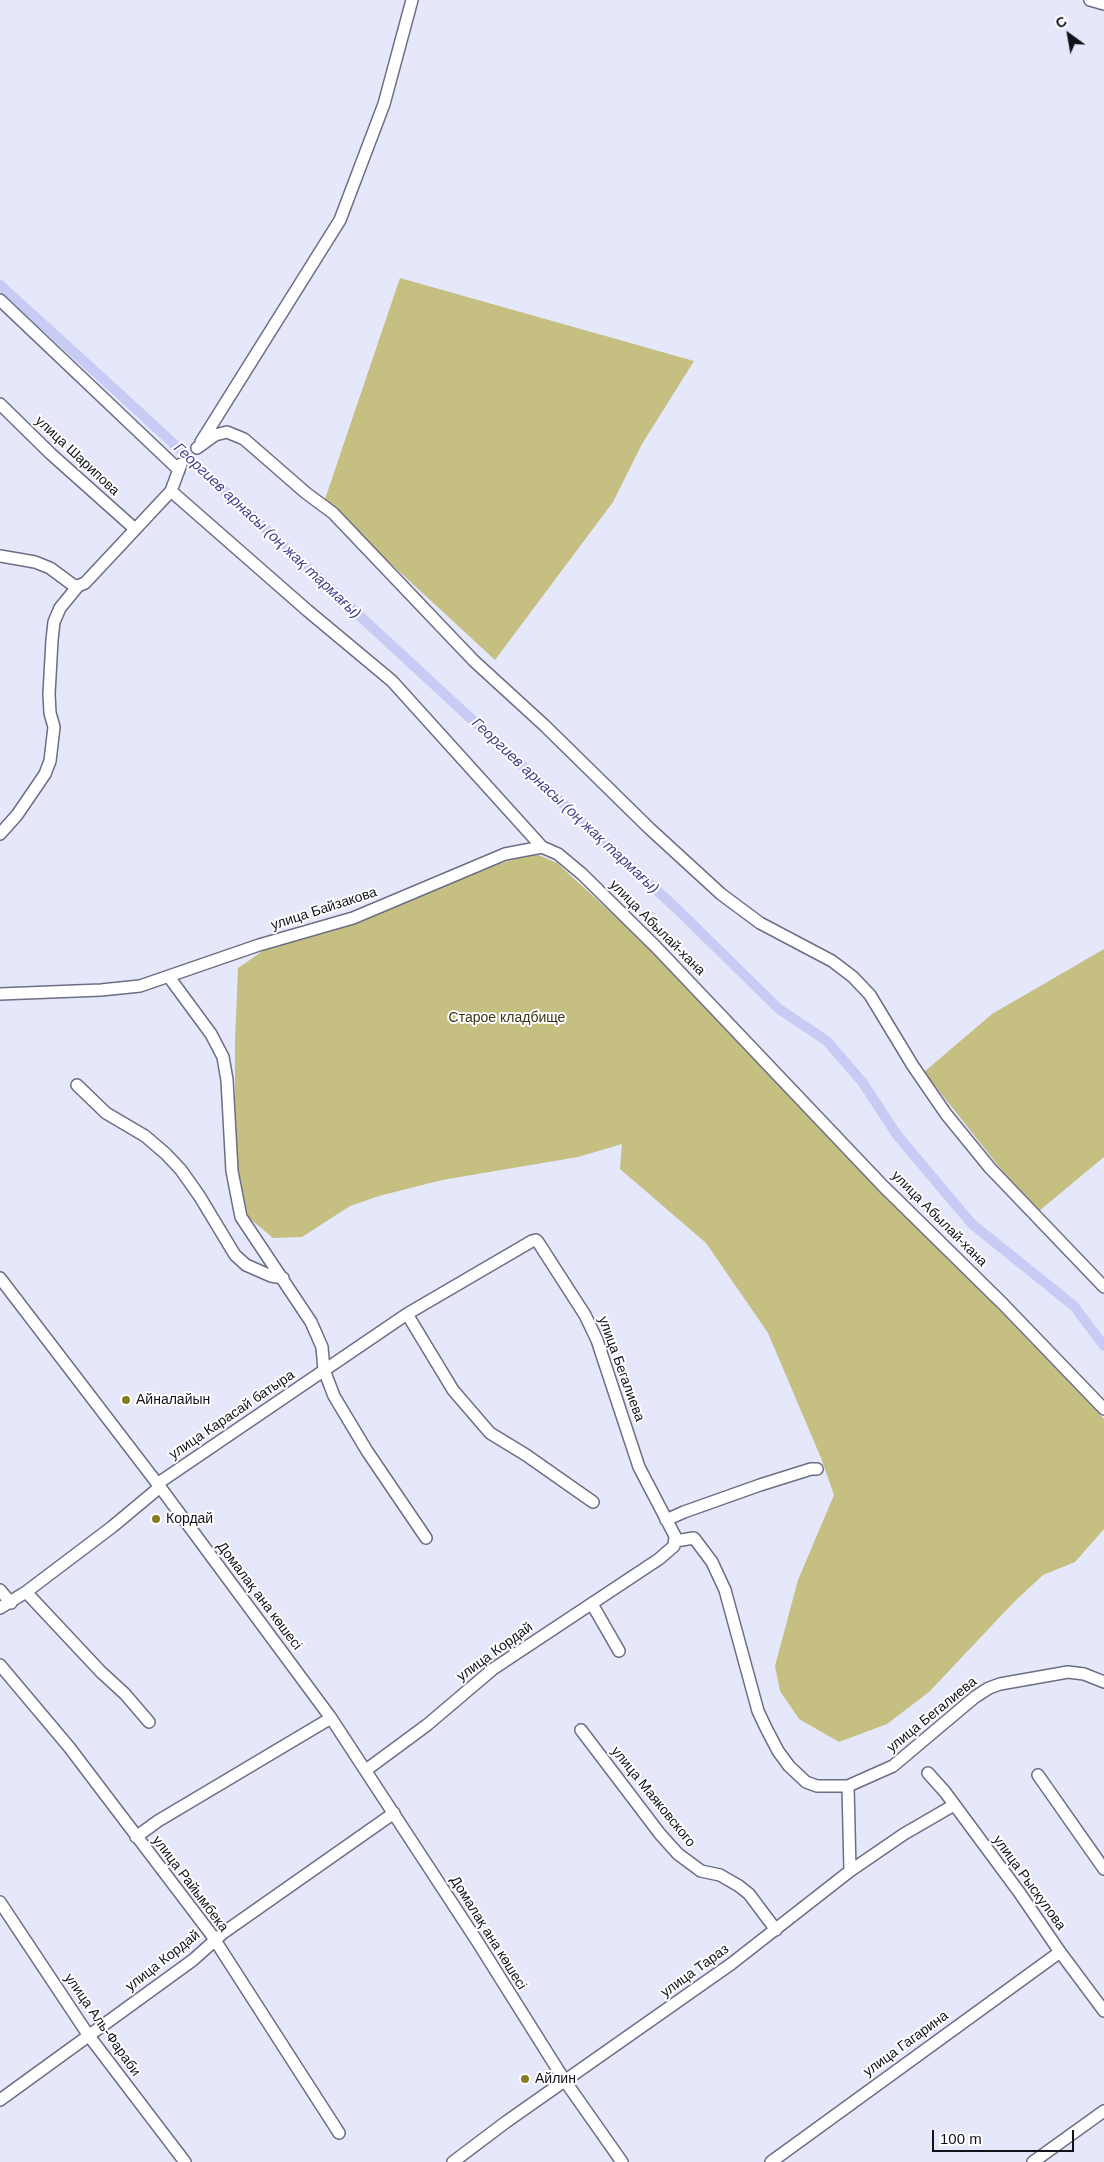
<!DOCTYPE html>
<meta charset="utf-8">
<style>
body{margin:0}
#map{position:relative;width:1104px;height:2162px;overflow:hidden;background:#e5e7fb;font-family:Helvetica,sans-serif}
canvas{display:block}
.north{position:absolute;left:1044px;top:10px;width:50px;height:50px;-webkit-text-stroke:4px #fff;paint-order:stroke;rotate:328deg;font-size:14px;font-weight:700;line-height:20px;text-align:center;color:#12121b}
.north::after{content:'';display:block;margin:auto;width:18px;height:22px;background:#12121b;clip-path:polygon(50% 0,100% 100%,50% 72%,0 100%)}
.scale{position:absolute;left:932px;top:2130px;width:142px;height:22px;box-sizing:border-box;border:2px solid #12121b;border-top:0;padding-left:6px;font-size:15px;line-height:18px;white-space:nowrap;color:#12121b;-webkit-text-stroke:4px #fff;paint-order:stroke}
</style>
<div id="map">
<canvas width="1104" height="2162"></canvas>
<div class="north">С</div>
<div class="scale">100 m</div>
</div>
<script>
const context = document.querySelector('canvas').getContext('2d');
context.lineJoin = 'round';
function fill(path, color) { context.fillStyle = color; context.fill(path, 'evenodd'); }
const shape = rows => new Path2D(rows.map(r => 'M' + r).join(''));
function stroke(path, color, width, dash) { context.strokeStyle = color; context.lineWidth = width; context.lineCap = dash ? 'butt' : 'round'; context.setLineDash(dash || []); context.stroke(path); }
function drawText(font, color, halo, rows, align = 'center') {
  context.font = font + ' Helvetica,sans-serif'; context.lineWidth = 4; context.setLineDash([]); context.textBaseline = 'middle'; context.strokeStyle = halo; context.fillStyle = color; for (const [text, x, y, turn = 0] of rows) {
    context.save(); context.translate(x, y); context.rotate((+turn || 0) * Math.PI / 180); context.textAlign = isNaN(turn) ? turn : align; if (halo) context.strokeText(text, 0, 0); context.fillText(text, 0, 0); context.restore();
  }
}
fill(shape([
 [400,278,694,361,642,444,613,502,495,660,324,502],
 [536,854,557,863,665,962,1104,1419,1104,1529,1075,1562,1043,1575,1015,1601,929,1692,887,1724,839,1742,799,1719,780,1691,775,1666,798,1580,834,1495,821,1458,768,1333,706,1243,620,1169,622,1144,578,1157,442,1180,379,1196,350,1206,302,1237,273,1238,248,1217,235,1157,235,1040,238,968,267,948,297,941,347,925,472,873,511,860],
 [1104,949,1104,1157,1039,1211,1000,1168,924,1072,992,1014]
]), '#c6bf82');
stroke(shape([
 [0,285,123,397,678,910,779,1009,827,1041,863,1083,897,1135,972,1224,1074,1306,1104,1346]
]), '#c8cbf4', 10);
const minor = shape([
 [1090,0,1104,4],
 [0,300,179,470],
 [0,404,51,454,135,529],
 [201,442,340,220,384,104,412,0],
 [197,448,215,435,227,432,244,439,306,493,333,513,474,661,544,725,649,828,721,894,760,923,832,961,853,977,870,995,913,1066,946,1114,990,1168,1104,1287],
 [171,491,308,611,392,681,542,847,558,854,582,874,656,947,883,1186,1003,1304,1104,1409],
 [0,556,35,562,50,568,73,585,78,586],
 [0,834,17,815,45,774,50,761,54,727,50,713,49,694,52,640,54,622,60,608,78,586,85,583,171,491,181,464],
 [169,977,211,1034,223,1057,227,1080,232,1171,241,1217,311,1322,322,1347,324,1370,334,1396,367,1451,426,1538],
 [0,994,101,990,140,986,259,945,353,918,505,854,542,847],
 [77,1085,106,1113,145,1136,166,1154,181,1170,200,1197,235,1255,246,1265,271,1276,283,1278],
 [0,1278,160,1487,331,1718,477,1941,565,2081,622,2162],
 [407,1314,453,1390,490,1433,526,1455,593,1502],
 [157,1484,407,1314,532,1241,536,1240,538,1242,585,1315,597,1340,639,1467,675,1536,674,1546,659,1559,493,1669,427,1725,366,1770],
 [666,1520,684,1512,760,1485,811,1469,817,1469],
 [675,1541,694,1538,712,1562,725,1590,758,1711,766,1728,778,1751,789,1766,806,1782,817,1786,848,1786,893,1766,975,1697,989,1688,1000,1684,1068,1672,1084,1674,1104,1682],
 [0,1590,11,1603],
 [26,1592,101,1672,125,1694,149,1722],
 [592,1604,619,1651],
 [0,1608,26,1592,112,1527,160,1487],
 [0,1665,69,1747,211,1934,339,2133],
 [581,1730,660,1834,678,1854,701,1871,720,1875,739,1886,749,1894,776,1930],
 [928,1773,945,1792,1019,1892,1060,1952,1104,2011],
 [1038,1775,1104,1869],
 [848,1786,850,1871],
 [136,1837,158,1821,331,1718],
 [0,1902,89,2036,185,2162],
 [0,2100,193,1960,223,1933,394,1813],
 [453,2162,506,2122,731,1964,850,1871,904,1834,954,1805],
 [771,2162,1060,1952],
 [1033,2162,1104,2111]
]);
stroke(minor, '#6c6e84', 14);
stroke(minor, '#fff', 11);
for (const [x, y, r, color] of [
 [126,1400,5,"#867b21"],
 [156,1519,5,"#867b21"],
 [525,2079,5,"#867b21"]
]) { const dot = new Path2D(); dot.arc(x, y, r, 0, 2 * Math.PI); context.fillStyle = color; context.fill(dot); stroke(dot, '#fff', 2); }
drawText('14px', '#12121b', '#fff', [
 ["улица Шарипова",77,456,43],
 ["улица Байзакова",324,909,-18],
 ["улица Абылай-хана",657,928,45],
 ["улица Абылай-хана",939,1219,45],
 ["улица Бегалиева",621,1369,70],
 ["улица Карасай батыра",232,1415,-34],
 ["Домалақ ана көшесі",259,1596,53],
 ["улица Кордай",495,1652,-36],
 ["улица Бегалиева",932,1715,-39],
 ["улица Маяковского",653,1797,51],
 ["улица Рыскулова",1029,1883,54],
 ["улица Райымбека",190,1884,53],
 ["Домалақ ана көшесі",488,1933,58],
 ["улица Кордай",163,1961,-38],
 ["улица Тараз",695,1971,-36],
 ["улица Аль-Фараби",102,2025,55],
 ["улица Гагарина",906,2044,-36]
]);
drawText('14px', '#393514', '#fff', [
 ["Старое кладбище",507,1018]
]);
drawText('14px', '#12121b', '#fff', [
 ["Айналайын",136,1400],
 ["Кордай",166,1519],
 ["Айлин",535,2079]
], 'left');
drawText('italic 15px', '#44408d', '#fff', [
 ["Георгиев арнасы (оң жақ тармағы)",267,531,43],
 ["Георгиев арнасы (оң жақ тармағы)",565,806,43]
]);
</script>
